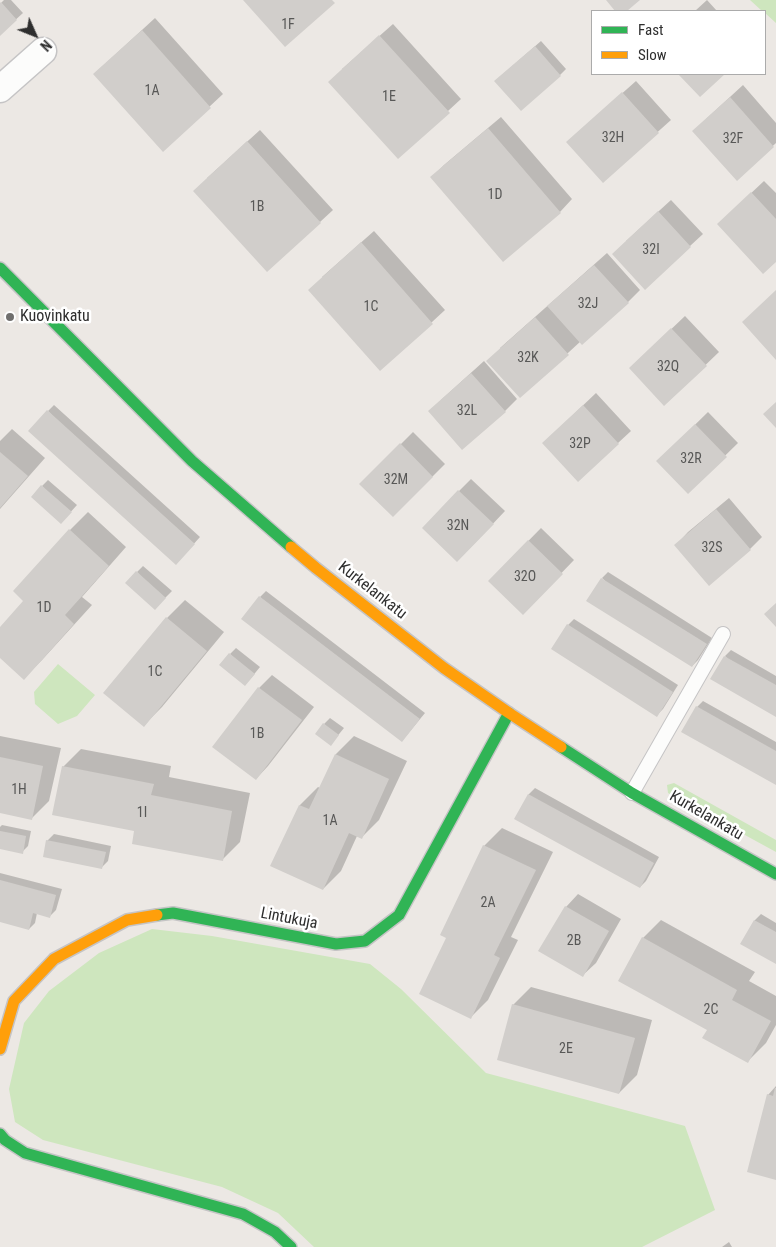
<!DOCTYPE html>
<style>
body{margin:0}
#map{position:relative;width:776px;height:1247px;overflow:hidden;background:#ece8e4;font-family:"Roboto Condensed",sans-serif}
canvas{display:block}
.legend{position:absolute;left:591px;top:10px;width:175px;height:65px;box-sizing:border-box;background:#fff;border:1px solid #ababab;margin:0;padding:6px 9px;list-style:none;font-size:15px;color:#2e2e2e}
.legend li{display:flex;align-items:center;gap:10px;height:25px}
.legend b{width:25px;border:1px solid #ababab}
.north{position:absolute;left:10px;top:10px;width:50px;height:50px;-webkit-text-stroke:4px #fff;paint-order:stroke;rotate:134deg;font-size:14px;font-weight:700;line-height:20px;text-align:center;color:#2e2e2e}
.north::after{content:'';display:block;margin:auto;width:18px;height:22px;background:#2e2e2e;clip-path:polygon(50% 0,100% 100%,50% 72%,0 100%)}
</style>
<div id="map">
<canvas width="776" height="1247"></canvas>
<ul class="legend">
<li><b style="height:6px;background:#30b455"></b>Fast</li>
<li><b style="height:6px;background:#ff9f0a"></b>Slow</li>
</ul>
<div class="north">N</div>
</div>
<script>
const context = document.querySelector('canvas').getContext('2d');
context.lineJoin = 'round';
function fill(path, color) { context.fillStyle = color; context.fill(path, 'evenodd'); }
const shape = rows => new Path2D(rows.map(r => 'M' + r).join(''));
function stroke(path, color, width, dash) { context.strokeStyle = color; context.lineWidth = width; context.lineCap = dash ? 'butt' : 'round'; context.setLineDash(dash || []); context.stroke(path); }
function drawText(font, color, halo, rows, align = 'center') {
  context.font = font + ' "Roboto Condensed",sans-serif'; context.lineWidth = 5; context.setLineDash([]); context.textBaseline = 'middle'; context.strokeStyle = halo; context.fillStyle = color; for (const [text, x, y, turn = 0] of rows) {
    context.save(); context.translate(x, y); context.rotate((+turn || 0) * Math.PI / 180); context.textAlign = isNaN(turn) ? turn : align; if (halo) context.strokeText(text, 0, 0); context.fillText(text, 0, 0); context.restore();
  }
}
fill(shape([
 [750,0,776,0,776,23,765,13,765,11,762,11],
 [58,664,95,695,77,716,58,724,35,704,34,692],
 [674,783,776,840,776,852,668,793,667,785],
 [152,929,212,936,370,964,401,989,486,1073,685,1126,715,1210,642,1247,314,1247,278,1213,222,1187,43,1140,15,1122,9,1089,24,1023,49,991,99,953]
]), '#cee6be');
fill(shape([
 [4,0,11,0,23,13,0,34,0,4],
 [707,0,717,11,695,11],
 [155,18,223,94,163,150,94,74],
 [393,24,461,99,398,157,342,69],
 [541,41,566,69,560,75,502,75],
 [636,81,671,120,603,181,581,130],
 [743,85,776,123,776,143,737,179,706,119],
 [501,117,572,199,560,212,432,177,444,165],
 [260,130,333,210,320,222,207,178],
 [764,181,776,193,776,261,731,212],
 [671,200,703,234,690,246,626,241],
 [374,231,445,310,380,370,322,277],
 [607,253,640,290,628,302,581,341,520,397,500,348],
 [685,316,719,352,665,404,643,356],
 [484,361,517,399,505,411,430,411,442,399],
 [596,393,631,431,618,443,556,431],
 [54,405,200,537,182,557,48,411],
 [708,412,738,443,688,492,658,461],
 [12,429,45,458,0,509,0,441],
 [413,432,445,464,393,516,361,484],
 [471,479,505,511,470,548,459,491],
 [48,480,77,505,67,516,42,486],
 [729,498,762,537,750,549,676,545,688,532],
 [88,512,126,547,82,597,92,605,42,660,24,678,0,656,0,629,25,600,70,530],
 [541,528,574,560,523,613,489,581],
 [143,566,172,591,161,602,137,572],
 [608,572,712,638,698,660,692,666,602,578],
 [266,591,425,713,402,741,260,597],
 [185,600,224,632,162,707,144,725,105,693,167,618],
 [574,619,678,685,663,709,657,715,568,625],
 [236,648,260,667,251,678,230,654],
 [731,650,776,676,776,715,725,656],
 [272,675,314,707,268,766,256,779,214,747,259,688],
 [703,701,776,742,776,783,697,707],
 [330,718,344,728,331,744,324,724],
 [0,736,61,748,49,801,31,819,0,812],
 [354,736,407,761,379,820,361,838,357,836,341,871,323,889,272,865,300,805,318,787,320,788,336,754],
 [81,749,171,766,169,777,250,793,240,842,222,860,135,830,63,767],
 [535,788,659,857,646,881,640,887,516,818,529,794],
 [2,825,31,831,28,846,22,852,0,848,0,827],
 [502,828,553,852,511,937,518,940,488,1000,470,1018,448,938,484,846],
 [54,834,111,846,108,861,101,868,47,841],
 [0,873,62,889,56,910,50,916,37,913,35,923,29,929,0,921],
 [578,894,621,919,596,963,583,975,566,907],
 [761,914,776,923,776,962,742,943,755,920],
 [661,920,755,972,749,981,776,996,776,1025,766,1043,748,1061,708,1030,643,938],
 [531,987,652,1020,637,1075,619,1093,513,1005],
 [776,1086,776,1178,768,1095],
 [729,1242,732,1247,722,1247]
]), '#0003');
fill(shape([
 [243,0,332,0,335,3,285,47],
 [606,0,640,0,627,11,615,11],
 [1,2,17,20,0,36,0,3],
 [142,30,211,108,163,152,93,74],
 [379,35,450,113,398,159,328,82],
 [535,46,561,76,521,111,494,81],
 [678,74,725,74,700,97],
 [622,92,659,133,603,183,566,142],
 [730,97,774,147,737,181,692,131],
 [488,128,561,213,503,262,430,177],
 [247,141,321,223,267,272,193,191],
 [751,192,776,219,776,262,763,274,717,224],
 [658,211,691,247,645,290,612,254],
 [361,242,433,324,380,371,308,290],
 [594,265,629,303,582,345,547,306],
 [776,290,776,360,742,322],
 [535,317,569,355,520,398,486,361],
 [671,328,707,366,664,406,629,368],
 [471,373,506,412,462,450,428,411],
 [776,402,776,428,763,414],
 [583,405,619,444,578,482,542,443],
 [47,410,195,544,176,565,28,431],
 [695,424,727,457,688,494,656,461],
 [400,443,433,477,393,517,359,484],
 [0,452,28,476,0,508],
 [41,485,72,512,61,524,31,497],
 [458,490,494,524,457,562,422,528],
 [716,509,751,550,709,586,674,545],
 [69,529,109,566,65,615,74,624,24,680,0,658,0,627,23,601,13,591],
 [528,540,563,574,523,615,488,581],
 [136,571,166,598,155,610,125,583],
 [601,578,707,644,692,667,586,601],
 [259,596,420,719,402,742,241,619],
 [776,603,776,627,764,614],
 [166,617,207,651,144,727,103,693],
 [567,624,673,692,657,717,551,649],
 [229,653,255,674,245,686,219,665],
 [724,656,776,685,776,717,710,679],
 [258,687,302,720,256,780,212,747],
 [696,706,776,751,776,785,681,732],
 [323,723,339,735,331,746,315,734],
 [335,754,389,779,362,839,349,833,323,890,270,866,299,805,309,809],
 [0,757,43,766,32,820,0,813],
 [62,766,154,784,151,795,232,811,223,861,132,844,134,831,52,815],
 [528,794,654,863,640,888,514,819],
 [0,831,26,836,23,854,0,849],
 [46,840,106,852,102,869,43,857],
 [483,845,536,870,494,955,500,958,471,1019,419,994,446,938,440,935],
 [0,880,56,895,50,918,33,913,29,930,0,922],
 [565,906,609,931,583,977,538,951],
 [754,920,776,932,776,964,740,944],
 [642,937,737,990,732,1000,771,1021,748,1063,702,1038,707,1030,618,981],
 [512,1004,635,1038,619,1094,497,1060],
 [775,1088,776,1088,776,1180,747,1172,767,1094,773,1096]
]), '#d1cecb');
const lane = shape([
 [632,793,723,634]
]);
const street = shape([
 [0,89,43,51]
]);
const fast = shape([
 [0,268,192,461,291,547],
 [561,747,632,793,776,874],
 [157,915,173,913,336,944,365,941,399,915,509,713],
 [0,1134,5,1140,25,1153,243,1214,275,1232,291,1247]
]);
const slow = shape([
 [291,547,316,568,444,668,509,713,561,747],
 [0,1049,14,1001,54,959,127,920,157,915]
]);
stroke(lane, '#c5c4c5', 16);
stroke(street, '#c5c4c5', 29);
stroke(fast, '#c5c4c5', 14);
stroke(slow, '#c5c4c5', 14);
stroke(lane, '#fcfcfb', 14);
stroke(street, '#fcfcfb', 26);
stroke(fast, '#30b455', 11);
stroke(slow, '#ff9f0a', 11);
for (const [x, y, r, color] of [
 [10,317,5,"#706f6e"]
]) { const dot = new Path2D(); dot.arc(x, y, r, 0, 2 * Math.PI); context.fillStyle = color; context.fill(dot); stroke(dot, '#fff', 2); }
drawText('14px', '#585857', null, [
 ["1F",288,25],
 ["1A",152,91],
 ["1E",389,97],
 ["32H",613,138],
 ["32F",733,139],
 ["1D",495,195],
 ["1B",257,207],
 ["32I",651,250],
 ["32J",588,304],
 ["1C",371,307],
 ["32K",528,358],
 ["32Q",668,367],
 ["32L",467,411],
 ["32P",580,444],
 ["32R",691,459],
 ["32M",396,480],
 ["32N",458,526],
 ["32S",712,548],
 ["32O",525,577],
 ["1D",44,608],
 ["1C",155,672],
 ["1B",257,734],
 ["1H",19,790],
 ["1I",142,813],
 ["1A",330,821],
 ["2A",488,903],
 ["2B",574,941],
 ["2C",711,1010],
 ["2E",566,1049]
]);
drawText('16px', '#2e2e2e', '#fff', [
 ["Kuovinkatu",20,317]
], 'left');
drawText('16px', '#2e2e2e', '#fff', [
 ["Kurkelankatu",372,591,38],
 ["Kurkelankatu",706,816,30],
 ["Lintukuja",289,919,11]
]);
</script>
